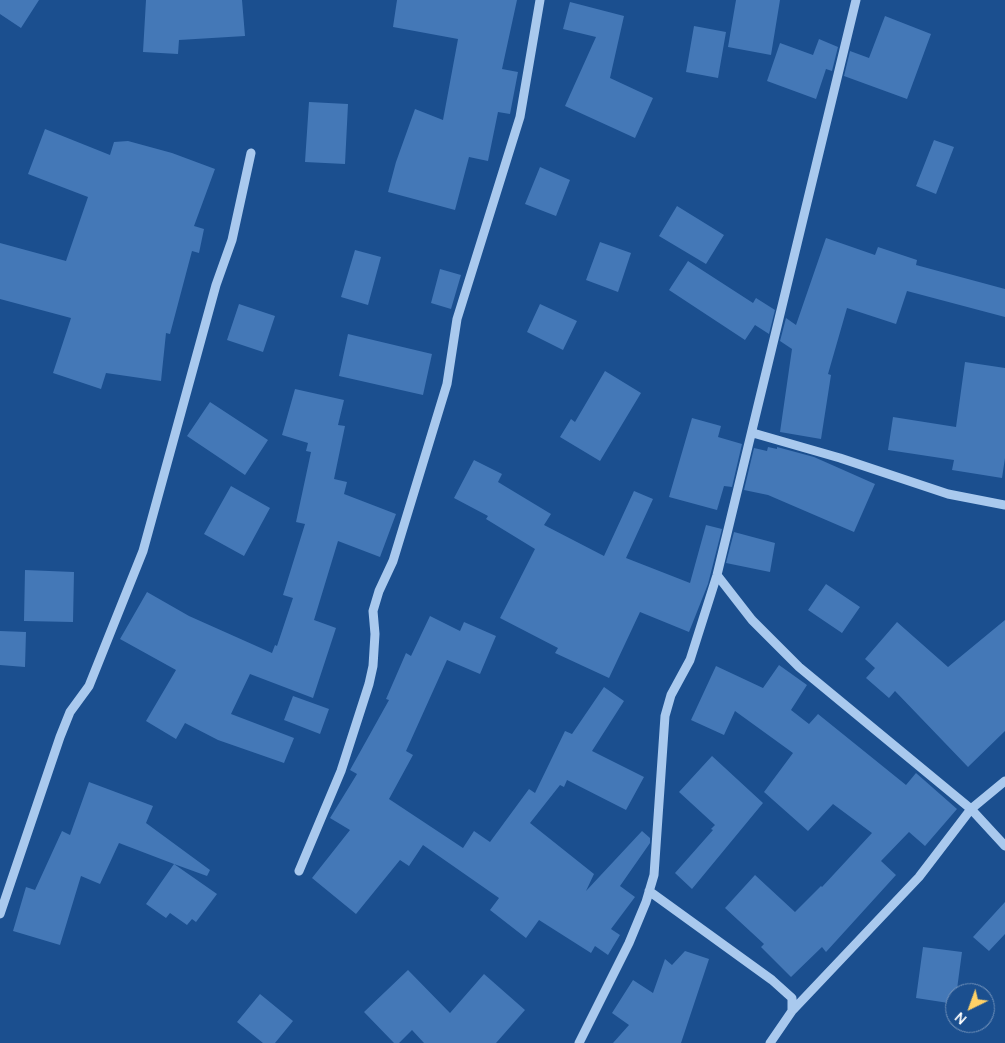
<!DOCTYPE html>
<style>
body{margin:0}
#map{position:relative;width:1005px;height:1043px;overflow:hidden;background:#1b4f8f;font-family:Manrope,sans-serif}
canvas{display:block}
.north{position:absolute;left:945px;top:983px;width:50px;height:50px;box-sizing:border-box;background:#1b4f8f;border:1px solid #7695bc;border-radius:50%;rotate:222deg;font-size:14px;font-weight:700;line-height:20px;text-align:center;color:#fff}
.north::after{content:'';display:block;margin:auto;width:18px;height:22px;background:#ffd166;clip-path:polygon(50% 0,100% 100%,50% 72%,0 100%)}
</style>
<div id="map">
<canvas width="1005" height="1043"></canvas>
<div class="north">N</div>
</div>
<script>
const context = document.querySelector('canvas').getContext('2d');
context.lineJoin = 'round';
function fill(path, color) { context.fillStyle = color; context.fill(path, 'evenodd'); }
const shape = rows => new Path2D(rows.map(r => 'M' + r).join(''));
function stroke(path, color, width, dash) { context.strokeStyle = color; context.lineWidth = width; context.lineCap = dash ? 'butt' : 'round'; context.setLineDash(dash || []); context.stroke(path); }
fill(shape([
 [0,0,39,0,21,28,0,14],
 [146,0,242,0,245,36,179,40,178,54,143,52],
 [397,0,517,0,502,69,518,72,510,114,498,112,488,161,469,157,455,210,388,192,396,162,415,109,443,120,458,39,393,27],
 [736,0,780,0,771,55,728,47],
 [570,2,624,16,610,78,653,98,635,138,565,106,596,37,563,29],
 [885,16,931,34,907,99,844,76,850,51,869,58],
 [694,26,726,32,718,78,686,72],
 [819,39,838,47,832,71,826,69,816,99,767,81,780,43,813,55],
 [309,102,348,104,345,164,305,162],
 [45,129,110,155,114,142,128,141,172,153,215,169,194,226,204,229,199,253,192,251,170,334,166,333,161,381,106,373,101,389,53,373,71,318,0,299,0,243,66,261,88,197,28,174],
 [934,140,954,147,936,194,916,186],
 [540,167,570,180,556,216,525,204],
 [677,206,724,235,706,264,659,236],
 [826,238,875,255,878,247,917,260,916,265,1005,289,1005,317,907,291,896,324,847,308,828,374,831,375,821,439,780,432,792,349,780,341,786,318,796,325],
 [600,242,631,253,618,292,586,280],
 [355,250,381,257,368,305,341,297],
 [688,261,753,303,756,298,775,310,769,334,755,325,745,340,669,290],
 [440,269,461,275,451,309,431,303],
 [239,304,275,316,263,352,227,340],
 [540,304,577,321,563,350,527,332],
 [348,334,432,354,423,395,339,376],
 [965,362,1005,368,1005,458,1002,478,952,470,954,460,888,450,893,417,956,427],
 [605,371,641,393,600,461,560,437,571,419,575,422],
 [295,389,344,400,338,425,345,426,334,479,347,482,344,494,396,514,380,557,338,541,314,620,336,628,313,698,250,674,231,714,294,738,284,763,218,740,185,723,176,739,146,721,176,670,120,639,147,592,189,616,272,653,275,645,277,646,293,598,283,595,305,524,296,522,311,452,306,451,308,443,282,435],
 [210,402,268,440,245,475,187,436],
 [692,418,721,426,718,437,742,444,732,487,724,486,717,510,669,497],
 [768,447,777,449,777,447,814,457,875,484,854,532,768,495,744,490,754,448,767,451],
 [474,460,502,474,498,482,551,514,544,525,604,556,634,491,653,499,626,558,690,583,706,525,722,529,708,584,689,632,640,612,609,678,555,653,558,648,500,618,535,549,486,519,488,516,454,498],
 [231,486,270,508,244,556,204,534],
 [734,532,775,543,770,572,726,563],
 [25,570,74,572,73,622,24,621],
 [826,584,860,607,842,633,808,610],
 [430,616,460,631,464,622,496,636,480,674,447,660,406,751,413,755,389,799,463,848,474,831,490,842,529,789,535,793,565,731,572,734,604,687,624,701,592,751,644,777,626,810,567,780,564,787,560,785,530,823,594,874,586,891,642,831,650,838,650,843,620,886,635,897,611,929,620,935,608,955,595,946,591,953,539,920,526,938,490,910,499,898,423,845,409,866,400,860,356,914,312,878,350,830,330,818,357,774,350,770,389,700,386,699,406,653,411,656],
 [1005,620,1005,731,968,767,895,691,889,698,866,678,875,668,865,659,897,622,948,667],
 [0,631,26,632,25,667,0,665],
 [779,665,807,685,791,710,809,724,818,714,906,785,916,773,957,809,925,846,909,832,881,861,896,875,826,952,822,947,791,977,761,947,764,944,725,908,755,875,795,912,821,886,822,887,872,833,833,804,808,831,764,792,793,753,735,711,724,735,691,720,716,666,763,688],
 [293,696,329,709,320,734,284,720],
 [712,756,763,803,692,889,675,873,713,830,711,829,715,825,679,792],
 [89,782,153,806,146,823,210,870,207,876,174,864,217,894,196,922,192,919,187,925,170,913,166,918,146,904,174,864,119,843,100,884,81,876,60,945,13,931,26,887,35,890,62,831,70,835],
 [1005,902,1005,934,989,951,973,937],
 [923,947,962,952,955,1004,916,998],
 [685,951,709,959,681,1043,613,1043,629,1025,612,1013,633,980,653,993,665,959,672,965],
 [408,970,450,1013,484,974,525,1010,496,1043,424,1043,412,1030,399,1043,394,1043,364,1012],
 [260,994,293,1021,275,1043,263,1043,237,1022]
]), '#4478b7');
stroke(shape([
 [753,433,840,458,948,494,1005,505],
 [717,575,752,620,799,667,971,809,1005,846],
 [299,871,341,771,369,684,373,666,375,634,373,611,379,591,393,561,447,384,457,319,520,117,540,0],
 [649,891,772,980,792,998,792,1011,770,1043],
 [0,914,60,737,70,712,89,686,143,551,216,285,232,240,251,153],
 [792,1011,919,877,971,809,1005,781],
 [579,1043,629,943,646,902,654,875,665,716,671,695,690,660,717,575,856,0]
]), '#a9c9ee', 9);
</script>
